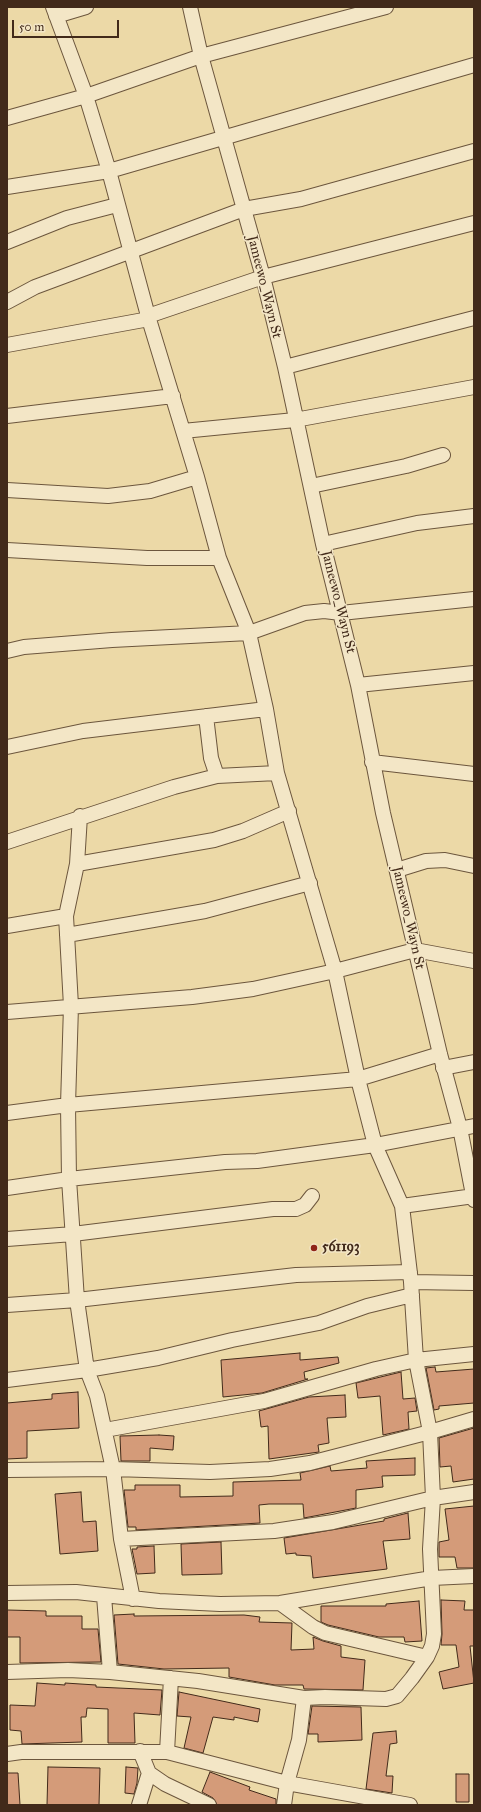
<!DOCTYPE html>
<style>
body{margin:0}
#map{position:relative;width:481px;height:1812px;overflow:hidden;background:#ecd9a7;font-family:"IM FELL Great Primer",serif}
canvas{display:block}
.frame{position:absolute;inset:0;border:8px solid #422a1a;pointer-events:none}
.scale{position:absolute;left:12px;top:20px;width:107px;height:18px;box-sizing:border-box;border:2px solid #422a1a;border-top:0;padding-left:5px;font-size:12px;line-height:14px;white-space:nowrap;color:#422a1a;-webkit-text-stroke:3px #f3e6c6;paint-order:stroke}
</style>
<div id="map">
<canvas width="481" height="1812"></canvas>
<div class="frame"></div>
<div class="scale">50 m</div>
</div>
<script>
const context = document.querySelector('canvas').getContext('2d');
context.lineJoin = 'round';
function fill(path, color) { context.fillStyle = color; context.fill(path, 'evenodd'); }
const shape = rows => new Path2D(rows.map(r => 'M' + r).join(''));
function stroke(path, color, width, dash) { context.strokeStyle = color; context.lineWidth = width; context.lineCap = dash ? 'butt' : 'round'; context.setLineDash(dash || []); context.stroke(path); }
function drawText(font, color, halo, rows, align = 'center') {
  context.font = font + ' "IM FELL Great Primer",serif'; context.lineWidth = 3; context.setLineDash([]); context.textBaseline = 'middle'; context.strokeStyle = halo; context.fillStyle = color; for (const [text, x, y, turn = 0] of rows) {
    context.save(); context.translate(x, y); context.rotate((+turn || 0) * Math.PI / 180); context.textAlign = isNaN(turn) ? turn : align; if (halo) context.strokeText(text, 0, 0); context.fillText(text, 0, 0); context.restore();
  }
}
const building = shape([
 [300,1353,300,1360,338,1357,339,1363,304,1372,305,1379,308,1379,262,1393,223,1397,221,1360,300,1353],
 [435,1367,436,1372,474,1369,474,1403,439,1406,439,1409,434,1410,426,1368,435,1367],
 [401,1372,403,1399,415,1398,417,1411,408,1412,409,1429,383,1435,380,1396,358,1398,356,1383,401,1372],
 [78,1392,79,1428,27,1431,27,1458,7,1459,7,1403,52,1399,52,1394,78,1392],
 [345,1395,346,1417,327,1418,329,1443,318,1445,319,1452,269,1459,268,1426,261,1427,259,1411,309,1397,345,1395],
 [474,1428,474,1479,453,1482,451,1466,440,1467,439,1438,474,1428],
 [159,1435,174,1436,173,1450,150,1448,150,1461,121,1461,120,1436,159,1435],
 [415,1458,415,1475,382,1476,383,1487,356,1490,356,1508,304,1518,303,1504,269,1504,259,1505,260,1523,136,1530,136,1527,128,1527,124,1490,135,1490,135,1485,180,1485,180,1497,233,1496,233,1482,301,1480,300,1473,330,1466,331,1471,367,1468,366,1461,415,1458],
 [81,1492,83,1522,96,1521,98,1551,60,1554,55,1494,81,1492],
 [474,1506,474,1568,457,1568,455,1557,439,1557,439,1542,449,1540,445,1509,474,1506],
 [408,1513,410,1539,383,1541,387,1569,313,1578,311,1556,296,1555,296,1553,286,1554,284,1538,384,1521,384,1519,408,1513],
 [221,1542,222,1574,182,1575,181,1544,221,1542],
 [154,1546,155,1573,137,1574,132,1549,137,1549,137,1547,154,1546],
 [441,1600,465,1601,464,1610,474,1610,474,1646,470,1646,474,1683,443,1689,439,1672,459,1667,456,1645,441,1645,442,1634,441,1600],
 [419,1601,422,1641,405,1642,404,1637,379,1637,328,1625,321,1622,321,1606,386,1606,386,1604,419,1601],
 [7,1610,46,1611,46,1616,82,1616,82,1629,98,1629,101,1662,20,1663,20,1637,7,1637,7,1610],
 [134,1614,134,1616,244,1615,260,1617,259,1622,292,1623,291,1650,314,1649,313,1637,323,1641,341,1646,341,1657,365,1660,363,1690,304,1689,303,1685,275,1685,229,1677,229,1668,164,1669,118,1664,114,1615,134,1614],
 [37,1683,65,1685,65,1683,96,1685,96,1687,162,1690,160,1715,134,1713,135,1743,108,1743,108,1709,87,1708,86,1717,81,1717,82,1742,22,1744,21,1731,10,1730,10,1705,35,1706,37,1683],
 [179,1692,260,1709,258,1722,234,1717,234,1720,213,1717,203,1753,184,1748,191,1717,177,1716,179,1692],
 [312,1706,361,1707,362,1740,318,1742,318,1734,308,1734,312,1706],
 [396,1731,397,1743,390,1744,386,1776,393,1776,392,1793,366,1789,373,1733,396,1731],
 [48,1767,100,1768,99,1805,47,1805,48,1767],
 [126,1767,138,1768,137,1783,134,1794,125,1793,126,1767],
 [210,1772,250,1787,249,1790,276,1799,276,1805,217,1805,213,1798,202,1792,210,1772],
 [7,1773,18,1773,20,1805,7,1805,7,1773],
 [456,1774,469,1774,469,1802,456,1802,456,1774]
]);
fill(building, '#d49b79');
stroke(building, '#422a1a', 1);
const minor = shape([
 [190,7,201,56,263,277,285,367,323,544,358,685,383,813,440,1054,460,1128,474,1200],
 [56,16,86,7],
 [7,118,86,96,201,56,386,7],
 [7,187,109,171,474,65],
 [7,242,67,218,117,205],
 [7,302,35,287,244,209,301,199,474,151],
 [148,316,263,277,474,223],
 [7,345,149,319],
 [285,367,474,318],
 [7,416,173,396],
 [183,431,295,420,474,387],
 [311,486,406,466,443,455],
 [7,490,108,496,150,491,197,477],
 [323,544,417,523,474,516],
 [7,550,147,558,219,558],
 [7,651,24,647,112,640,249,633,305,613,324,611,341,613,474,599],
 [358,685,474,673],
 [206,716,211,758,217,776],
 [7,747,83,731,266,709],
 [372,762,474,774],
 [80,816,77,864,66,916,71,1006,68,1105,69,1179,77,1300,87,1370,97,1396,113,1469,121,1539,133,1599],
 [7,842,174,787,217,776,277,773],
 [77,864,214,840,243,831,289,811],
 [397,870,426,861,445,860,474,866],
 [7,926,66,916],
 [67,935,205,911,310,883],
 [7,1012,192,997,253,989,335,971,415,950,474,961],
 [443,1068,474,1062],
 [7,1113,68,1105,358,1079,440,1054],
 [7,1188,69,1179,225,1162,257,1161,375,1145,474,1126],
 [402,1206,474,1196],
 [7,1239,73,1234,273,1209,296,1209,305,1205,312,1196],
 [411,1282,474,1283],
 [7,1305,77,1300,296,1275,410,1272],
 [7,1380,87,1370,158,1358,232,1340,319,1323,367,1306,412,1295],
 [105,1430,264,1401,376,1369,416,1360,474,1354],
 [7,1470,113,1469,210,1472,270,1469,310,1463,430,1432,474,1419],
 [121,1539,274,1531,333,1522,433,1498,474,1492],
 [7,1593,76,1592,159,1601,220,1604,280,1603,432,1578,474,1576],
 [104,1596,110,1672],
 [280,1603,313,1627,325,1633,427,1657],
 [7,1672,68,1670,110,1672,198,1681,304,1698,325,1697,386,1699,397,1696,412,1678,427,1657,432,1646,434,1634,430,1549,433,1498,430,1432,416,1360,411,1282,402,1206,375,1145,358,1079,335,971,277,773,266,709,249,633,219,558,197,477,148,316,109,171,86,96,53,7],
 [140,1751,149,1773,165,1784,209,1805],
 [167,1752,171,1678],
 [7,1754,21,1752,167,1752,287,1783,410,1805],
 [139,1805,149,1773],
 [284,1805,287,1783,299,1740,304,1698]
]);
stroke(minor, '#6c563d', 16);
stroke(minor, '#f3e6c6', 14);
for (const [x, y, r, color] of [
 [314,1248,4,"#8f2418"]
]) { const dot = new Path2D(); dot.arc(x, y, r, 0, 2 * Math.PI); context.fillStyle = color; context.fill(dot); stroke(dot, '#f3e6c6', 1.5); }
drawText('14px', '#422a1a', '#f3e6c6', [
 ["Jameewo_Wayn St",264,287,76],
 ["Jameewo_Wayn St",338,602,76],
 ["Jameewo_Wayn St",408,918,77]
]);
drawText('bold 14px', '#422a1a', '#f3e6c6', [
 ["561193",322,1248]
], 'left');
</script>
